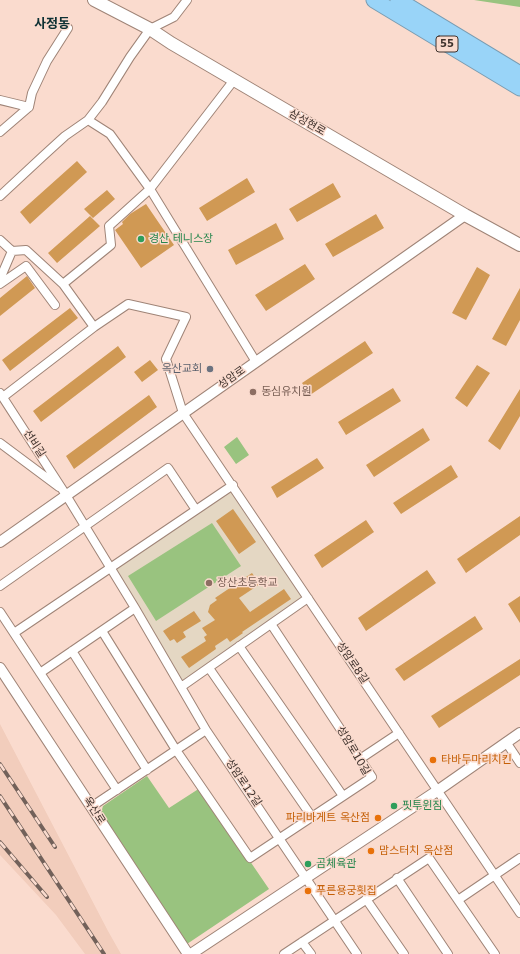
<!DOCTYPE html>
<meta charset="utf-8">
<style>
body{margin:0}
canvas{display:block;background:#fadbce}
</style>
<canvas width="520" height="954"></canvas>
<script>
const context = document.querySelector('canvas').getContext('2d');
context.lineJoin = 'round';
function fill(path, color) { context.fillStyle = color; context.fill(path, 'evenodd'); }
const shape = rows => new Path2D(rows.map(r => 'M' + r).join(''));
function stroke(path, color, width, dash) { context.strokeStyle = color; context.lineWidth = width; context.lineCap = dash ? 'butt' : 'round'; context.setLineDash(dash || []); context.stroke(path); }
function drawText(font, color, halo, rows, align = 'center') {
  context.font = font + ' "DejaVu Sans","Noto Sans KR",sans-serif'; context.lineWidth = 3; context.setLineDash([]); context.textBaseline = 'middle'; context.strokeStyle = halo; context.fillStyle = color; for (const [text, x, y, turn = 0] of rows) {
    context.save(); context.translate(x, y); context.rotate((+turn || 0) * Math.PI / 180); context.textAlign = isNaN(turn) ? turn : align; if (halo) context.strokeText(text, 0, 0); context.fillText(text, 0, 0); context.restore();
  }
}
fill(shape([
 [0,724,108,931,121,954,85,954,56,915,0,855]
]), '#f2cdbc');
fill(shape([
 [233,485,308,598,181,687,111,568]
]), '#e4d7c3');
fill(shape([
 [474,0,520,0,520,7],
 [237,437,249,455,236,464,224,447],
 [212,523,241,566,156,621,128,576],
 [147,776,169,808,200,788,269,889,187,944,100,816,103,806]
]), '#99c37f');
fill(shape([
 [77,161,87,172,30,224,20,212],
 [247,178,255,192,207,221,199,208],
 [333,183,341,197,297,222,289,209],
 [107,190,115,199,93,218,84,209],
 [146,204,174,245,141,268,115,230,123,224,122,222,130,214],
 [376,214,384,228,333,257,325,244],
 [90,216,100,226,57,263,48,253],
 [276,223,284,239,236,265,228,250],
 [305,264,315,279,266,311,255,295],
 [477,267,490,275,466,320,452,313],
 [27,276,35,288,0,316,0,298],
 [520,288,520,320,506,346,492,339],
 [70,308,78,318,10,371,2,360],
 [365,341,373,353,310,395,302,383],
 [118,346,126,357,41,422,33,411],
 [150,360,158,370,142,382,134,372],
 [477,365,490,373,467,407,455,398],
 [393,388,401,401,346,435,338,422],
 [520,389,520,416,500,450,488,441],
 [149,395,157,407,74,469,66,456],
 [423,428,430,440,374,477,366,465],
 [317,458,324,468,277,498,271,487],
 [451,465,458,477,401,514,393,503],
 [233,509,256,542,239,554,216,521],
 [520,516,520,535,466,573,457,559],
 [366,520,374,532,322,568,314,555],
 [427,570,436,583,366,631,358,618],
 [252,573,260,584,239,598,250,612,284,589,291,599,242,632,243,633,230,642,227,638,215,646,216,649,189,668,181,657,206,641,204,637,207,635,202,628,215,620,208,612,210,605,217,600,215,598],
 [520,596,520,623,508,604],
 [194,611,201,621,183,632,186,637,177,643,174,639,170,641,163,631],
 [475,616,483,629,404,681,395,669],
 [520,659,520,675,439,728,431,716]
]), '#d09954');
const minor = shape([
 [0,100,29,107],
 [88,120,110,134,150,189,256,362],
 [0,132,29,107,32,93,47,61,68,28],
 [0,196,42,157,65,136,88,120,102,102,130,57,150,29,174,17,187,0],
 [0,240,12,251,26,250,63,284,94,327,3,397],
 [0,279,12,251],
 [0,284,26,266,55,305],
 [63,284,111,245,109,226,150,189,234,80],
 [94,327,128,304,186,317,166,359,183,413,520,913],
 [0,393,66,495,135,608,206,730,357,954],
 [0,443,59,487],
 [0,586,168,468,196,510],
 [0,612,117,790],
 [102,631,176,750,250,858,372,777,271,624],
 [14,633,233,485],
 [239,646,343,796],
 [72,651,147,770],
 [209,668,312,817],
 [40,673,135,608],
 [181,687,308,598],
 [506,742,520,763],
 [360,759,399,733],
 [91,807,206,730],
 [397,878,448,954],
 [366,899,404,954],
 [458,900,520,858],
 [302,942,311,954],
 [284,954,429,858,495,954]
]);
const tertiary = shape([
 [0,542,465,215],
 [0,668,188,954],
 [191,954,437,791,520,733]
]);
const secondary = shape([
 [94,0,150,29,171,43,465,215,520,245]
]);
const motorway = shape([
 [374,0,520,88],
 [398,0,520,74]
]);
stroke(minor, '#9f8477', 10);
stroke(tertiary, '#9f8477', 12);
stroke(secondary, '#9f8477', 14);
stroke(motorway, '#7a9cb1', 17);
stroke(minor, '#fff', 8);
stroke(tertiary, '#fff', 10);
stroke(secondary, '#fff', 12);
stroke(motorway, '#99d4f8', 15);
const rail = shape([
 [0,764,55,847],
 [0,796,104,954],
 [0,842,47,897]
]);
stroke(rail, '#72615a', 4);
stroke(rail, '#fadbce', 2.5, [8]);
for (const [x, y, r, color] of [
 [141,239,4,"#2e9e5b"],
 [210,369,4,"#6b7280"],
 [253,392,4,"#8d6e63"],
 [209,583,4,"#8d6e63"],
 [433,760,4,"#e8710a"],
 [394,806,4,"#2e9e5b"],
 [378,818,4,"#e8710a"],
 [371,851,4,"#e8710a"],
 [308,864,4,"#2e9e5b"],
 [308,891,4,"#e8710a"]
]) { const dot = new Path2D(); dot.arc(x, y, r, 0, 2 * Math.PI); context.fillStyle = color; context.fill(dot); stroke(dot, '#fadbce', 1.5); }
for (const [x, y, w] of [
 [447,44,22]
]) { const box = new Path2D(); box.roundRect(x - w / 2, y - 8, w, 16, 3); context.fillStyle = '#fadbce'; context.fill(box); stroke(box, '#3f332e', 1); }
drawText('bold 10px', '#3f332e', null, [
 ["55",447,44]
]);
drawText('11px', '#3f332e', '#fadbce', [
 ["삼성현로",307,123,30],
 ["성암로",232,378,-35],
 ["선비길",34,444,57],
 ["성암로8길",352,663,56],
 ["성암로10길",353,751,59],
 ["성암로12길",243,783,56],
 ["옥산로",94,811,57]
]);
drawText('11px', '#27864d', '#fadbce', [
 ["경산 테니스장",149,239],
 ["핏투윈짐",402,806],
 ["곰체육관",316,864]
], 'left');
drawText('11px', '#5b616d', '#fadbce', [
 ["옥산교회",202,369]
], 'right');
drawText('11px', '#785e54', '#fadbce', [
 ["동심유치원",261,392],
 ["장산초등학교",217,583]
], 'left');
drawText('11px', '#c56008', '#fadbce', [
 ["타바두마리치킨",441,760],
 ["파리바게트 옥산점",370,818,"right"],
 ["맘스터치 옥산점",379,851],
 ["푸른용궁횟집",316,891]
], 'left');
drawText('bold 13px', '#0e3134', '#fadbce', [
 ["사정동",52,25]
]);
</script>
